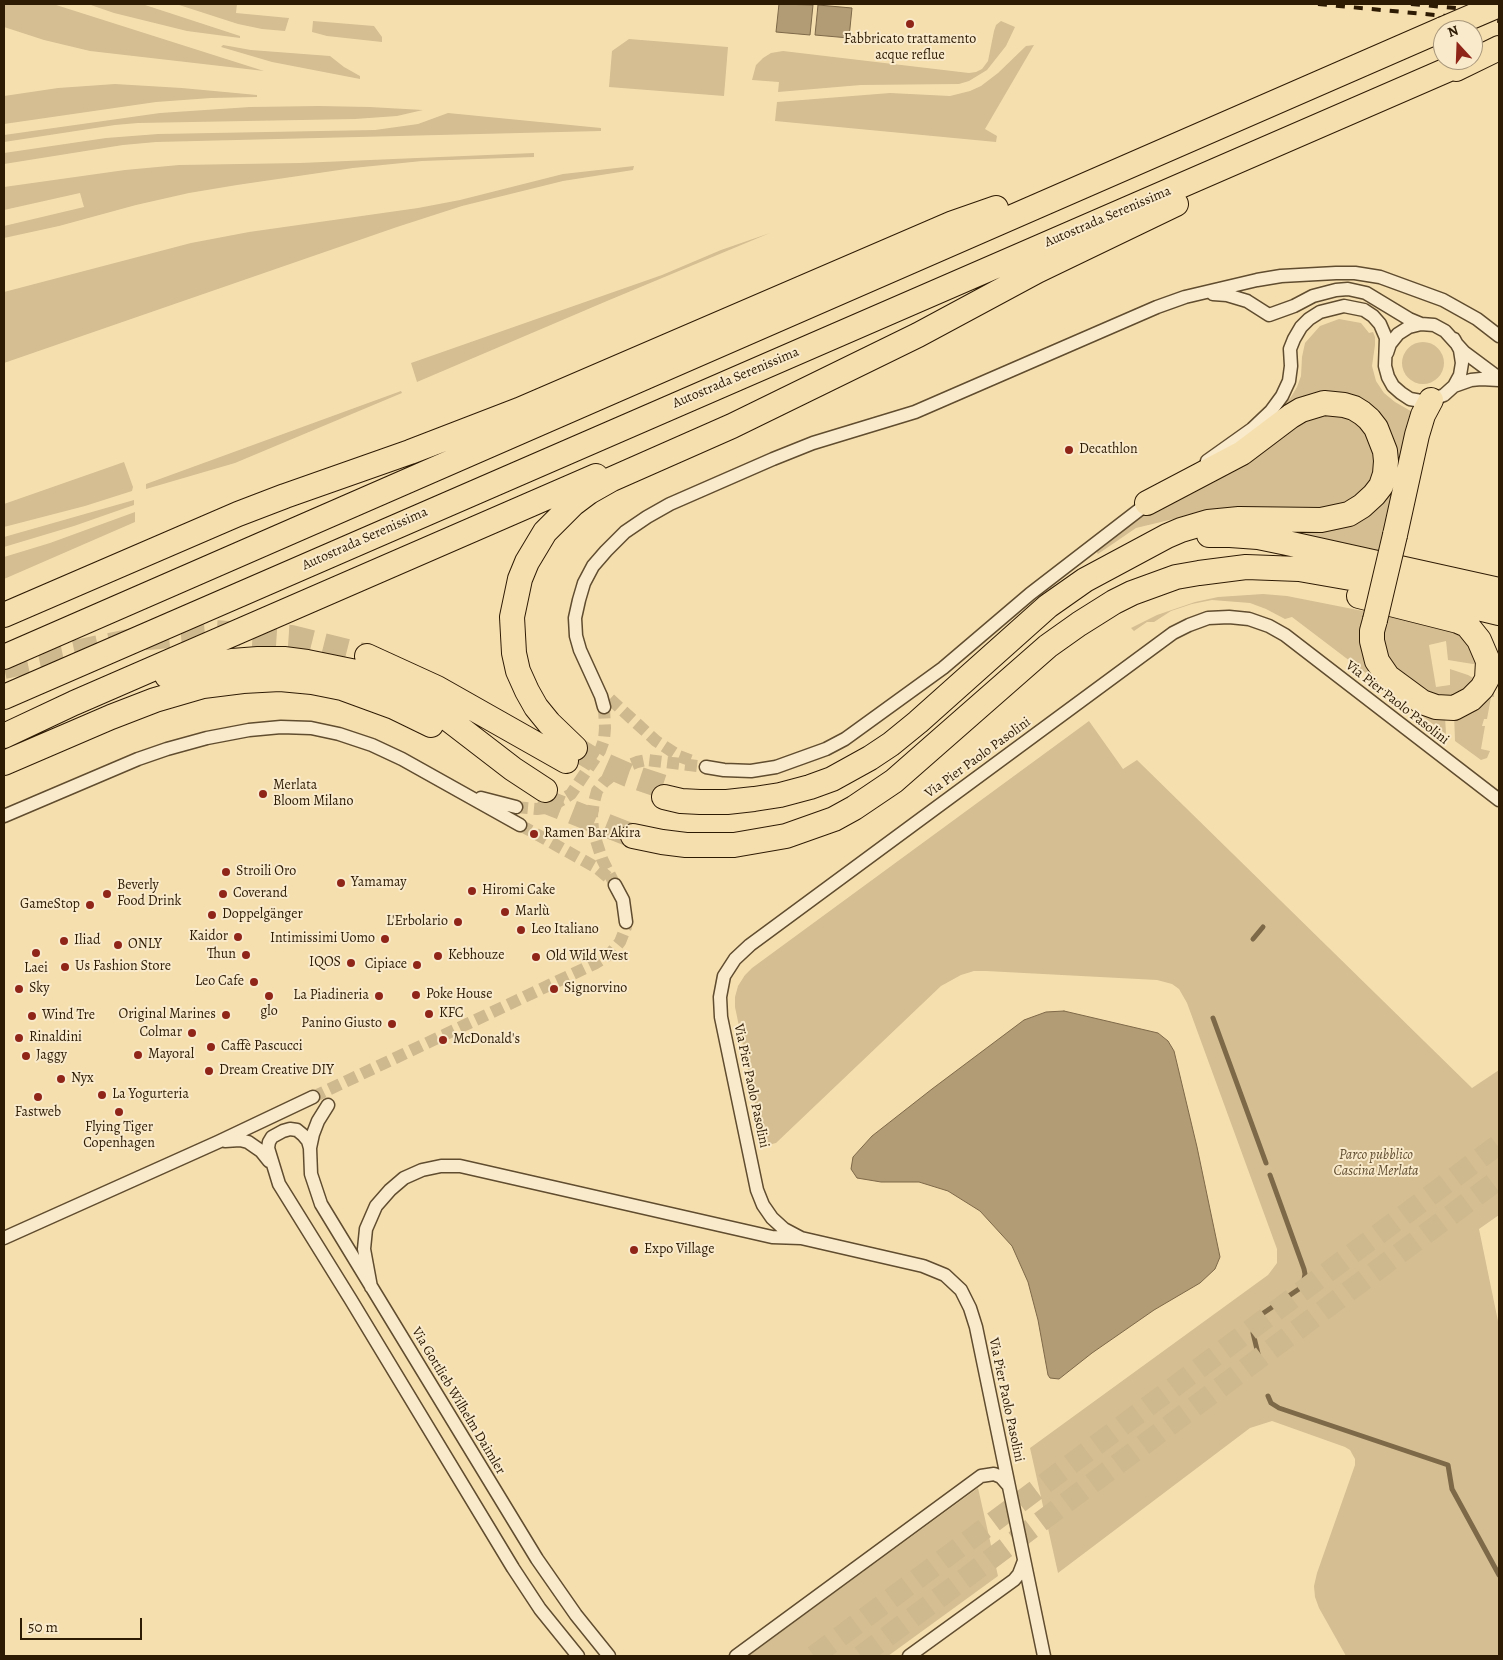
<!DOCTYPE html>
<meta charset="utf-8">
<style>
body{margin:0}
#map{position:relative;width:1503px;height:1660px;overflow:hidden;background:#f6dfaf;font-family:Alegreya,serif}
canvas{display:block}
.frame{position:absolute;inset:0;border:5px solid #2e1b04;pointer-events:none}
.north{position:absolute;left:1433px;top:20px;width:50px;height:50px;box-sizing:border-box;background:#f9eacb;border:1px solid #a8977b;border-radius:50%;rotate:340deg;font-size:14px;font-weight:700;line-height:20px;text-align:center;color:#2e1b04}
.north::after{content:'';display:block;margin:auto;width:18px;height:22px;background:#8f2418;clip-path:polygon(50% 0,100% 100%,50% 72%,0 100%)}
.scale{position:absolute;left:20px;top:1618px;width:122px;height:22px;box-sizing:border-box;border:2px solid #2e1b04;border-top:0;padding-left:6px;font-size:15px;line-height:18px;white-space:nowrap;color:#2e1b04;-webkit-text-stroke:4px #f9eacb;paint-order:stroke}
</style>
<div id="map">
<canvas width="1503" height="1660"></canvas>
<div class="frame"></div>
<div class="north">N</div>
<div class="scale">50 m</div>
</div>
<script>
const context = document.querySelector('canvas').getContext('2d');
context.lineJoin = 'round';
function fill(path, color) { context.fillStyle = color; context.fill(path, 'evenodd'); }
const shape = rows => new Path2D(rows.map(r => 'M' + r).join(''));
function stroke(path, color, width, dash) { context.strokeStyle = color; context.lineWidth = width; context.lineCap = dash ? 'butt' : 'round'; context.setLineDash(dash || []); context.stroke(path); }
function drawText(font, color, halo, rows, align = 'center') {
  context.font = font + ' Alegreya,serif'; context.lineWidth = 4; context.setLineDash([]); context.textBaseline = 'middle'; context.strokeStyle = halo; context.fillStyle = color; for (const [text, x, y, turn = 0] of rows) {
    context.save(); context.translate(x, y); context.rotate((+turn || 0) * Math.PI / 180); context.textAlign = isNaN(turn) ? turn : align; if (halo) context.strokeText(text, 0, 0); context.fillText(text, 0, 0); context.restore();
  }
}
fill(shape([
 [4,4,53,4,264,71,90,51,44,40,4,27],
 [88,4,142,4,240,36,240,38,187,31,114,13],
 [176,4,237,4,236,13,289,18,285,31,262,29,238,24],
 [313,21,374,26,382,37,382,42,327,36,312,32],
 [1001,21,1015,27,1006,46,987,70,969,81,959,84,861,85,778,92,779,82,752,80,756,65,763,58,771,53,783,51,969,73,976,72,982,69,988,61,994,31,996,25],
 [629,39,728,47,724,96,609,87,612,51],
 [223,45,251,50,330,56,344,67,360,76,360,79,272,62,221,47],
 [1034,45,985,129,997,136,996,142,775,121,777,102,890,93,950,96,970,91,981,86,998,73,1026,46],
 [115,84,182,88,257,95,257,97,211,98,156,102,4,124,4,96,58,88],
 [319,106,370,107,423,110,397,116,355,119,138,123,115,125,4,142,4,135,160,113,250,107],
 [448,113,601,128,601,131,156,142,123,145,4,164,4,153,106,138,158,134,375,130,418,124],
 [534,153,534,157,422,161,353,168,237,185,189,193,136,205,59,226,4,238,4,226,84,207,80,193,4,210,4,187,125,170,179,165,300,163],
 [634,166,633,170,563,181,462,206,397,227,4,363,4,292,191,243,249,232,418,208,460,200,563,174],
 [770,233,607,301,417,382,411,363,662,275,721,250],
 [1339,319,1361,323,1369,333,1373,332,1375,337,1375,345,1372,366,1376,381,1384,393,1395,402,1416,414,1383,553,1284,531,1385,494,1366,406,1274,415,1291,397,1297,387,1301,376,1302,357,1305,343,1320,326],
 '1402 363a21 21 0 1 1 42 0a21 21 0 1 1-42 0Z',
 [401,391,402,393,235,463,146,489,146,484],
 [1322,413,1344,415,1365,431,1376,458,1371,484,1347,503,1335,508,1186,516,1136,528,1098,554,1095,550,1142,515,1280,433],
 [124,462,133,487,132,491,85,506,4,527,4,504],
 [134,500,134,505,74,526,4,547,4,537],
 [135,512,135,522,4,579,4,557,50,543],
 [1263,594,1287,596,1368,612,1365,639,1445,716,1446,734,1292,617,1285,619,1266,609,1250,603,1212,600,1192,604,1171,611,1154,622,1147,622,1134,631,1131,628,1157,615,1195,602,1218,597],
 [1384,615,1437,628,1455,625,1480,663,1473,664,1448,660,1446,641,1429,645,1436,687,1450,685,1450,669,1468,675,1475,679,1472,688,1440,701,1412,686,1382,653],
 [1491,690,1494,693,1494,697,1491,697,1487,719,1484,719,1482,726,1485,726,1481,749,1490,751,1487,758,1481,760,1455,741,1454,714],
 [1089,721,1123,769,1137,760,1472,1088,1499,1070,1499,1215,1479,1229,1499,1326,1499,1656,1346,1656,1319,1608,1315,1597,1314,1586,1317,1573,1355,1465,1355,1459,1350,1450,1345,1447,1272,1421,1250,1428,1058,1573,1030,1448,1268,1275,1277,1263,1277,1249,1187,1003,1179,989,1172,984,1157,980,986,971,974,971,961,975,941,986,776,1143,764,1146,735,1007,735,997,738,986,745,975,752,968],
 [978,1488,998,1576,888,1656,748,1656]
]), '#d4be92');
const water = shape([
 [779,4,813,5,810,35,776,32,779,4],
 [818,5,852,8,849,38,815,35,818,5],
 [1064,1011,1158,1033,1168,1041,1174,1051,1197,1147,1220,1257,1215,1269,1200,1283,1154,1310,1092,1353,1059,1379,1050,1378,1048,1375,1038,1320,1028,1282,1012,1246,980,1211,948,1191,919,1182,881,1182,857,1178,851,1169,853,1157,872,1136,932,1089,1024,1020,1046,1012,1064,1011]
]);
fill(water, '#b29c75');
stroke(water, '#7d6848', 1);
stroke(shape([
 [1253,939,1263,927],
 [1213,1018,1266,1163],
 [1261,1366,1253,1333,1256,1320,1259,1316,1299,1289,1304,1280,1305,1274,1304,1269,1270,1175],
 [1268,1396,1271,1403,1279,1408,1448,1465,1452,1489,1499,1575]
]), '#7d6848', 5);
stroke(shape([
 [610,699,656,741,679,756,692,761],
 [516,807,537,809,545,808,557,803,571,794,600,751,604,740,605,728,604,707],
 [520,825,597,868,610,879],
 [615,885,602,859,593,831,592,815,594,802,597,791,604,782,620,769,637,762,647,760,706,767],
 [313,1097,596,963,610,954,620,942,626,927,626,922]
]), '#ceb88d', 12, [12, 6]);
stroke(shape([
 [814,1656,1499,1144],
 [861,1656,1499,1179]
]), '#ceb88d', 21, [21, 11]);
stroke(shape([
 [4,667,138,639,214,632,291,637,367,656],
 [575,748,596,761,628,775,673,790],
 [539,799,633,836]
]), '#ceb88d', 24, [24, 12]);
const minor = shape([
 [1213,294,1227,295,1247,301,1269,315,1294,306,1313,296,1336,290,1348,289,1366,293,1409,319,1421,324,1434,325,1445,331,1464,352,1499,378],
 [1387,353,1390,344,1398,334,1409,327,1421,324],
 [1454,386,1471,380,1481,379,1499,380],
 [1207,461,1252,429,1271,411,1282,396,1289,381,1291,366,1290,349,1294,339,1301,327,1309,319,1320,312,1344,306,1364,310,1373,316,1380,324,1386,338,1385,366,1388,377,1393,386,1401,393,1410,399,1421,401,1431,400,1444,395,1454,386,1460,375,1462,363,1460,350,1454,339],
 [604,707,601,696,580,650,576,636,575,618,579,600,584,583,593,566,606,551,625,532,647,517,670,504,773,459,813,443,915,412,1157,307,1185,297,1257,280,1281,276,1336,273,1355,273,1380,277,1443,300,1477,319,1499,336],
 [706,767,724,770,751,771,776,767,826,749,845,739,943,668,1030,594,1152,500],
 [481,798,516,807],
 [4,816,138,759,167,749,207,738,249,730,281,727,311,728,339,734,372,745,402,759,520,825],
 [615,885,623,900,626,922],
 [328,1105,318,1121,313,1134,310,1148,311,1174,321,1204,537,1559,576,1615,609,1656],
 [225,1141,240,1140,248,1142,261,1151,269,1161],
 [310,1148,308,1141,303,1135,297,1130,290,1129,283,1131,272,1137,269,1142,268,1148,279,1184,351,1300,513,1568,540,1609,578,1656],
 [4,1238,218,1142,313,1097],
 [801,1238,784,1229,772,1218,763,1205,757,1190,721,1017,720,997,724,976,735,959,750,945,1173,633,1189,625,1208,618,1229,617,1249,619,1269,626,1285,635,1499,800],
 [371,1287,364,1249,366,1229,376,1206,390,1190,404,1178,422,1170,441,1166,460,1166,772,1237,801,1238,923,1266,945,1275,961,1290,970,1308,976,1327,1044,1656],
 [736,1656,981,1476,994,1474,1001,1477,1008,1485],
 [909,1656,1014,1580,1019,1574,1024,1561]
]);
const motorway = shape([
 [1456,69,1499,48],
 [1209,535,1230,535,1258,537,1287,543,1499,590],
 [1395,535,1417,435,1423,415,1431,400],
 [1359,596,1458,621,1467,625,1479,640,1488,661,1487,679,1482,688,1471,699,1454,708,1436,707,1422,702,1388,677,1377,661,1372,641,1372,631,1375,620],
 [4,615,238,514,285,496,410,452,519,410,953,223,996,208],
 [367,656,437,688,566,761],
 [4,657,1443,29],
 [167,676,205,666,232,661,258,659,284,659,307,662,356,672,376,679,400,690,448,719,513,769,545,790],
 [4,697,1470,60],
 [4,736,74,703,596,476],
 [575,748,549,723,536,707,527,691,518,671,514,653,512,617,520,579,527,562,545,532,573,504,589,492,612,479,732,426,918,335,1037,271,1176,204],
 [4,763,111,717,155,700,203,686,243,681,280,679,312,682,342,688,394,707,431,725],
 [664,797,681,801,700,802,727,802,754,799,780,795,810,787,832,779,870,758,891,744,918,722,1048,606,1085,580,1167,536,1181,530,1208,522,1239,519,1321,520,1349,514,1362,506,1374,495,1381,486,1385,474,1386,461,1385,451,1376,428,1369,419,1362,413,1354,408,1344,405,1324,403,1301,410,1291,416,1242,453,1147,503],
 [633,836,662,842,686,845,734,845,786,836,834,819,854,808,894,781,1048,646,1079,624,1114,602,1132,593,1176,577,1199,573,1246,567,1299,569,1362,580,1499,613]
]);
stroke(minor, '#604c2f', 15);
stroke(motorway, '#2e1b04', 26);
stroke(minor, '#f9eacb', 12);
stroke(motorway, '#f6dfaf', 24);
stroke(shape([
 [1318,4,1499,21],
 [1411,4,1499,12]
]), '#2e1b04', 4, [9, 9]);
const motorwayBridge = shape([
 [1443,29,1499,5],
 [1375,620,1395,535]
]);
stroke(motorwayBridge, '#2e1b04', 26, []);
stroke(motorwayBridge, '#f6dfaf', 24);
for (const [x, y, r, color] of [
 [910,24,5,"#8f2418"],
 [1069,450,5,"#8f2418"],
 [263,794,5,"#8f2418"],
 [534,834,5,"#8f2418"],
 [226,872,5,"#8f2418"],
 [341,883,5,"#8f2418"],
 [472,891,5,"#8f2418"],
 [107,894,5,"#8f2418"],
 [223,894,5,"#8f2418"],
 [90,905,5,"#8f2418"],
 [505,912,5,"#8f2418"],
 [212,915,5,"#8f2418"],
 [458,922,5,"#8f2418"],
 [521,930,5,"#8f2418"],
 [238,937,5,"#8f2418"],
 [385,939,5,"#8f2418"],
 [64,941,5,"#8f2418"],
 [118,945,5,"#8f2418"],
 [36,953,5,"#8f2418"],
 [246,955,5,"#8f2418"],
 [438,956,5,"#8f2418"],
 [536,957,5,"#8f2418"],
 [351,963,5,"#8f2418"],
 [417,965,5,"#8f2418"],
 [65,967,5,"#8f2418"],
 [254,982,5,"#8f2418"],
 [19,989,5,"#8f2418"],
 [554,989,5,"#8f2418"],
 [416,995,5,"#8f2418"],
 [269,996,5,"#8f2418"],
 [379,996,5,"#8f2418"],
 [429,1014,5,"#8f2418"],
 [226,1015,5,"#8f2418"],
 [32,1016,5,"#8f2418"],
 [392,1024,5,"#8f2418"],
 [192,1033,5,"#8f2418"],
 [19,1038,5,"#8f2418"],
 [443,1040,5,"#8f2418"],
 [211,1047,5,"#8f2418"],
 [138,1055,5,"#8f2418"],
 [26,1056,5,"#8f2418"],
 [209,1071,5,"#8f2418"],
 [61,1079,5,"#8f2418"],
 [102,1095,5,"#8f2418"],
 [38,1097,5,"#8f2418"],
 [119,1112,5,"#8f2418"],
 [634,1250,5,"#8f2418"]
]) { const dot = new Path2D(); dot.arc(x, y, r, 0, 2 * Math.PI); context.fillStyle = color; context.fill(dot); stroke(dot, '#f9eacb', 2); }
drawText('14px', '#2e1b04', '#f9eacb', [
 ["Fabbricato trattamento",910,40,"center"],
 ["acque reflue",910,56,"center"],
 ["Decathlon",1079,450],
 ["Merlata",273,786],
 ["Bloom Milano",273,802],
 ["Ramen Bar Akira",544,834],
 ["Stroili Oro",236,872],
 ["Yamamay",351,883],
 ["Beverly",117,886],
 ["Food Drink",117,902],
 ["Hiromi Cake",482,891],
 ["Coverand",233,894],
 ["GameStop",80,905,"right"],
 ["Marlù",515,912],
 ["Doppelgänger",222,915],
 ["L'Erbolario",448,922,"right"],
 ["Leo Italiano",531,930],
 ["Kaidor",228,937,"right"],
 ["Intimissimi Uomo",375,939,"right"],
 ["Iliad",74,941],
 ["ONLY",128,945],
 ["Thun",236,955,"right"],
 ["Kebhouze",448,956],
 ["Old Wild West",546,957],
 ["IQOS",341,963,"right"],
 ["Cipiace",407,965,"right"],
 ["Us Fashion Store",75,967],
 ["Laei",36,969,"center"],
 ["Leo Cafe",244,982,"right"],
 ["Sky",29,989],
 ["Signorvino",564,989],
 ["Poke House",426,995],
 ["La Piadineria",369,996,"right"],
 ["glo",269,1012,"center"],
 ["KFC",439,1014],
 ["Original Marines",216,1015,"right"],
 ["Wind Tre",42,1016],
 ["Panino Giusto",382,1024,"right"],
 ["Colmar",182,1033,"right"],
 ["Rinaldini",29,1038],
 ["McDonald's",453,1040],
 ["Caffè Pascucci",221,1047],
 ["Mayoral",148,1055],
 ["Jaggy",36,1056],
 ["Dream Creative DIY",219,1071],
 ["Nyx",71,1079],
 ["La Yogurteria",112,1095],
 ["Fastweb",38,1113,"center"],
 ["Flying Tiger",119,1128,"center"],
 ["Copenhagen",119,1144,"center"],
 ["Expo Village",644,1250]
], 'left');
drawText('14px', '#2e1b04', '#f9eacb', [
 ["Autostrada Serenissima",1108,217,-23],
 ["Autostrada Serenissima",736,378,-23],
 ["Autostrada Serenissima",365,539,-24],
 ["Via Pier Paolo Pasolini",1397,703,38],
 ["Via Pier Paolo Pasolini",978,758,-36],
 ["Via Pier Paolo Pasolini",751,1086,78],
 ["Via Pier Paolo Pasolini",1006,1400,78],
 ["Via Gottlieb Wilhelm Daimler",458,1401,59]
]);
drawText('italic 14px', '#604c2f', '#f9eacb', [
 ["Parco pubblico",1376,1156],
 ["Cascina Merlata",1376,1172]
]);
</script>
